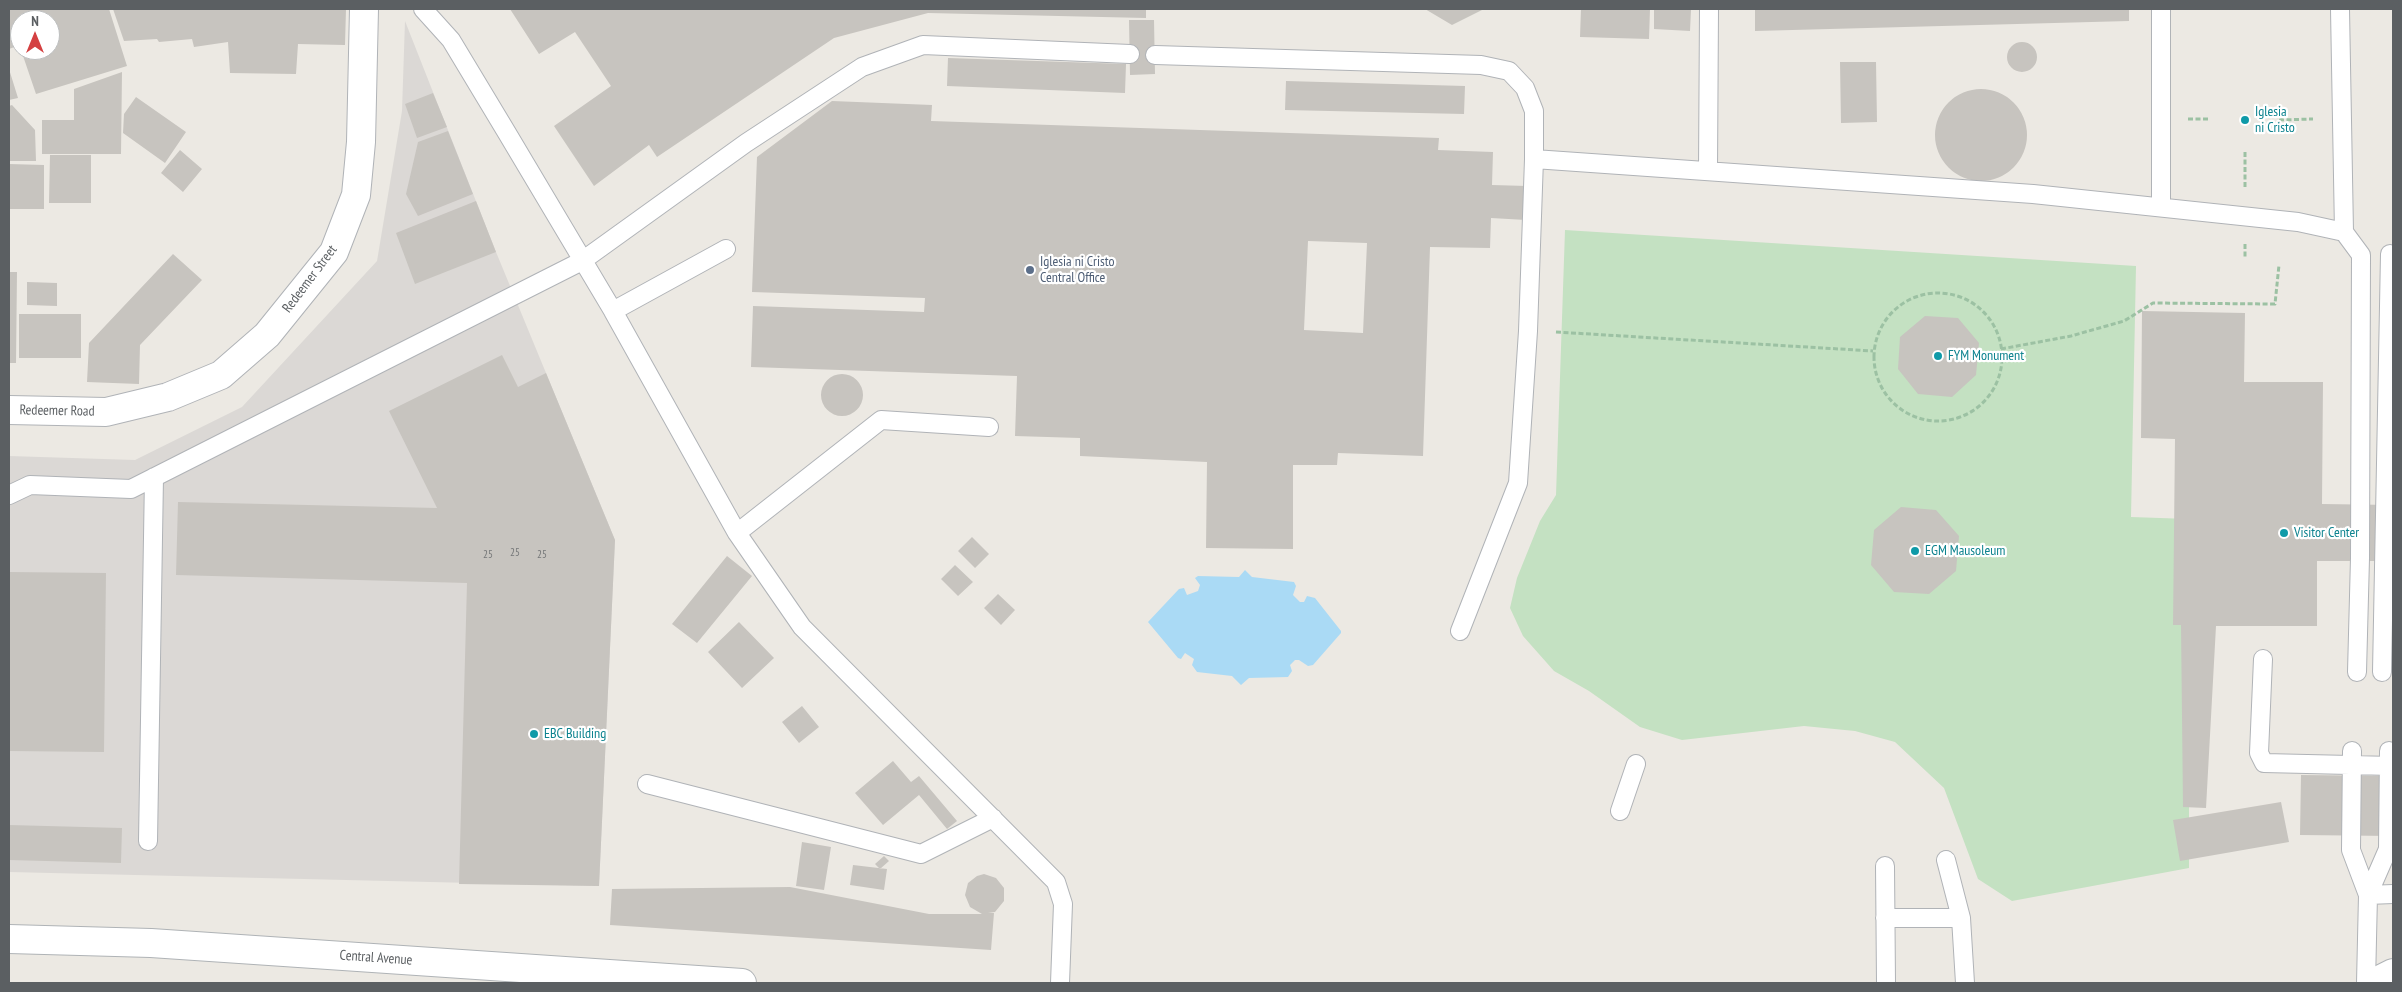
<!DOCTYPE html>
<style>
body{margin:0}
#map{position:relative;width:2402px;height:992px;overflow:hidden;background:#ece9e3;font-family:"PT Sans Narrow",sans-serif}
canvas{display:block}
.frame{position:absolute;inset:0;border:10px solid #5b5f62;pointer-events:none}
.north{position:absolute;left:10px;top:10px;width:50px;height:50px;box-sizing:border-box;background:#fff;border:1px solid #bdbfc0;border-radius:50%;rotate:0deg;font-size:14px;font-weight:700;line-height:20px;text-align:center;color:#5b5f62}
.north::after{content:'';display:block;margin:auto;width:18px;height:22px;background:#d44041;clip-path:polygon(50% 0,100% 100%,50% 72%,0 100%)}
</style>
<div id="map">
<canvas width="2402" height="992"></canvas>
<div class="frame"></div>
<div class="north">N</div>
</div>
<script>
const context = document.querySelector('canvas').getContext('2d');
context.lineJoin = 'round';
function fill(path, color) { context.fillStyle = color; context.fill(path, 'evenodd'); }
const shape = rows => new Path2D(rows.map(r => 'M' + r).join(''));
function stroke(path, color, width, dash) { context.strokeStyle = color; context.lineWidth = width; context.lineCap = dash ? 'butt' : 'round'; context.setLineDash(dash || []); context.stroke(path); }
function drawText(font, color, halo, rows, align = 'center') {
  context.font = font + ' "PT Sans Narrow",sans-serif'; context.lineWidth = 4.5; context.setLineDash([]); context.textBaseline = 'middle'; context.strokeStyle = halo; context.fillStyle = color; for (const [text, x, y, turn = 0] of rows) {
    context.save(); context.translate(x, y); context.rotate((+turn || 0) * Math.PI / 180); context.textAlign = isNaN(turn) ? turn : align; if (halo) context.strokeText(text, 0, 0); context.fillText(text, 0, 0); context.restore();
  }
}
fill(shape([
 [405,21,496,252,615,540,599,886,9,872,9,456,135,460,242,407,377,261,402,111]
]), '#dbd8d5');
fill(shape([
 [1565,230,2136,266,2131,517,2189,519,2189,868,2012,901,1978,879,1944,788,1895,742,1855,731,1804,726,1682,740,1640,727,1589,691,1554,671,1523,636,1510,608,1517,578,1540,521,1556,495]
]), '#c4e1c2');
fill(shape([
 [1245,570,1252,577,1294,582,1296,586,1293,595,1300,602,1304,602,1307,596,1315,598,1341,631,1341,633,1313,665,1308,666,1299,660,1295,660,1290,665,1292,671,1288,677,1249,678,1241,685,1232,676,1197,672,1192,665,1194,659,1185,653,1181,659,1178,658,1148,622,1179,589,1184,588,1187,595,1198,591,1200,585,1195,578,1198,576,1239,577]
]), '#aadaf5');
fill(shape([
 [9,9,109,9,127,66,36,94,21,50,50,50,50,20,20,20,20,45,9,49],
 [113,9,346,9,345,45,298,44,296,74,230,73,228,42,194,47,192,39,159,42,157,39,124,41],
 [510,9,1146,9,1146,18,928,13,834,38,657,157,649,145,594,186,554,126,611,86,575,32,539,54],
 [1425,9,1484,9,1452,25],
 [1581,9,1650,9,1649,39,1580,37],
 [1654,9,1691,9,1690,31,1654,29],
 [1755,9,2129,9,2129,21,1755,31],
 [1129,20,1154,20,1155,74,1130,75],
 '2007 57a15 15 0 1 1 30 0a15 15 0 1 1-30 0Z',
 [948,58,1126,64,1125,93,947,86],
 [1840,62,1876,62,1877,122,1841,123],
 [9,69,18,98,9,100],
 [122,72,121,154,42,154,42,120,74,120,74,89],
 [1286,81,1465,86,1464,114,1285,110],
 '1935 135a46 46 0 1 1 92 0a46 46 0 1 1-92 0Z',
 [433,93,447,127,417,138,405,104],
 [136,97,186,132,165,163,123,133,124,114],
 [832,101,932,105,931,121,1439,138,1438,150,1493,152,1492,185,1527,186,1526,220,1491,218,1490,248,1430,247,1423,456,1338,453,1337,465,1293,465,1293,549,1206,548,1207,462,1080,456,1080,438,1015,436,1017,376,751,367,753,306,924,312,925,298,752,292,757,157],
 [1308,241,1367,243,1363,333,1304,330],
 [12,105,35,130,36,161,9,161,9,106],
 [448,131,473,194,418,216,406,194,418,142],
 [180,150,202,169,183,192,161,173],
 [50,155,91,155,91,203,49,203],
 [9,164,44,165,44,209,9,209],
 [476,201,496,252,415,284,396,233],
 [173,254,202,280,140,345,139,384,87,382,89,343],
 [9,272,17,272,16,363,9,363],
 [27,282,57,283,57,306,27,305],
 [2142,311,2245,313,2244,382,2323,382,2322,504,2393,505,2393,561,2317,561,2317,626,2216,626,2206,808,2183,807,2181,625,2173,625,2175,439,2141,438],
 [19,314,81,314,81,358,19,358],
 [1925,316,1958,318,1979,343,1976,375,1952,397,1918,394,1898,369,1900,337],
 [502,355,518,387,546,373,615,540,599,886,459,884,467,583,176,575,178,502,437,508,389,411],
 '821 395a21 21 0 1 1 42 0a21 21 0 1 1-42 0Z',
 [1901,507,1936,510,1959,536,1956,571,1929,594,1894,592,1871,565,1874,530],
 [972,537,989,554,975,568,958,551],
 [727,556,752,576,697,643,672,624],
 [955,565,973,582,958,596,941,579],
 [9,572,106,573,104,752,9,751],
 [998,594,1015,610,1001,625,984,608],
 [739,622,774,658,742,688,708,652],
 [802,706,819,727,799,743,782,722],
 [893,761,911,782,919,776,957,821,947,829,919,795,883,825,855,793],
 [2301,775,2393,776,2393,836,2300,835],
 [2281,802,2289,842,2180,861,2173,820],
 [9,825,122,828,121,863,9,860],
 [802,842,831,847,824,890,796,886],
 [884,856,889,861,880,869,875,864],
 [853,865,887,869,884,890,850,885],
 [984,874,996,878,1004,888,1004,901,995,912,988,913,994,913,991,950,610,925,612,889,790,887,929,914,982,914,970,907,965,895,968,883,977,876]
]), '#c7c4bf');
const lane = shape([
 [423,9,451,40,507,133,613,311,737,533,802,627,1056,882,1063,904,1060,983],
 [2340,9,2344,232],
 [1155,55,1481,65,1509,71,1525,88,1534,111,1534,159,1528,331,1518,483,1460,631],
 [1534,159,2033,194,2298,222,2344,232,2361,255,2360,558,2357,672],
 [1708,171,1709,9],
 [2161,206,2161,9],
 [613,311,726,249],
 [9,495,30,485,131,489,582,261,746,143,862,67,923,45,1130,54],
 [737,533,881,420,989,427],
 [2263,659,2259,753,2264,763,2393,766],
 [2382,672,2390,254],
 [2352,751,2351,850,2368,895],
 [647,784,921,854,993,818],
 [1620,811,1636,764],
 [148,841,154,477],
 [1946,860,1961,918,1965,983],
 [1885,866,1886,983],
 [2368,895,2393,894],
 [1885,918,1961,918],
 [2366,983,2368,895,2388,849,2389,751]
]);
const street = shape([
 [9,410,106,412,168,397,221,375,267,335,334,252,356,195,361,142,364,9]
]);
const secondary = shape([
 [9,939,151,943,742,983],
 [2373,983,2393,973]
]);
stroke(lane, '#b0b3b7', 20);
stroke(street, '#b0b3b7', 30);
stroke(secondary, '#afb3b6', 30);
stroke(shape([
 [2188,119,2210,119],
 [2279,120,2313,119],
 [2245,152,2245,188],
 [2245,244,2245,259],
 '1874 357a64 64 0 1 1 128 0a64 64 0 1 1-128 0Z',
 [1556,332,1873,351],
 [2001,349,2071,336,2124,321,2153,303,2275,304,2279,265]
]), '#9cc1a3', 3, [5, 2.5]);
stroke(lane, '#fff', 18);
stroke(street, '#fff', 28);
stroke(secondary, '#fff', 28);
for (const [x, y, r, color] of [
 [2245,120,5,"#0f9aa8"],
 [1030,270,5,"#5c6f8a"],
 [1938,356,5,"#0f9aa8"],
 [2284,533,5,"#0f9aa8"],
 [1915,551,5,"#0f9aa8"],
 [534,734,5,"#0f9aa8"]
]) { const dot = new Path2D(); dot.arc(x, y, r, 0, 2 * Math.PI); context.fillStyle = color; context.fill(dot); stroke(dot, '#fff', 2); }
drawText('11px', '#767879', null, [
 ["25",515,553],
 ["25",488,555],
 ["25",542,555]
]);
drawText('14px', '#0d838f', '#fff', [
 ["Iglesia",2255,112],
 ["ni Cristo",2255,128],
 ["FYM Monument",1948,356],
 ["Visitor Center",2294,533],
 ["EGM Mausoleum",1925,551],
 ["EBC Building",544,734]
], 'left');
drawText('14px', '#4e5e75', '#fff', [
 ["Iglesia ni Cristo",1040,262],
 ["Central Office",1040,278]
], 'left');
drawText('14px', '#5b5f62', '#fff', [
 ["Redeemer Street",310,279,-53],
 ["Redeemer Road",57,411,1],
 ["Central Avenue",376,958,4]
]);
</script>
